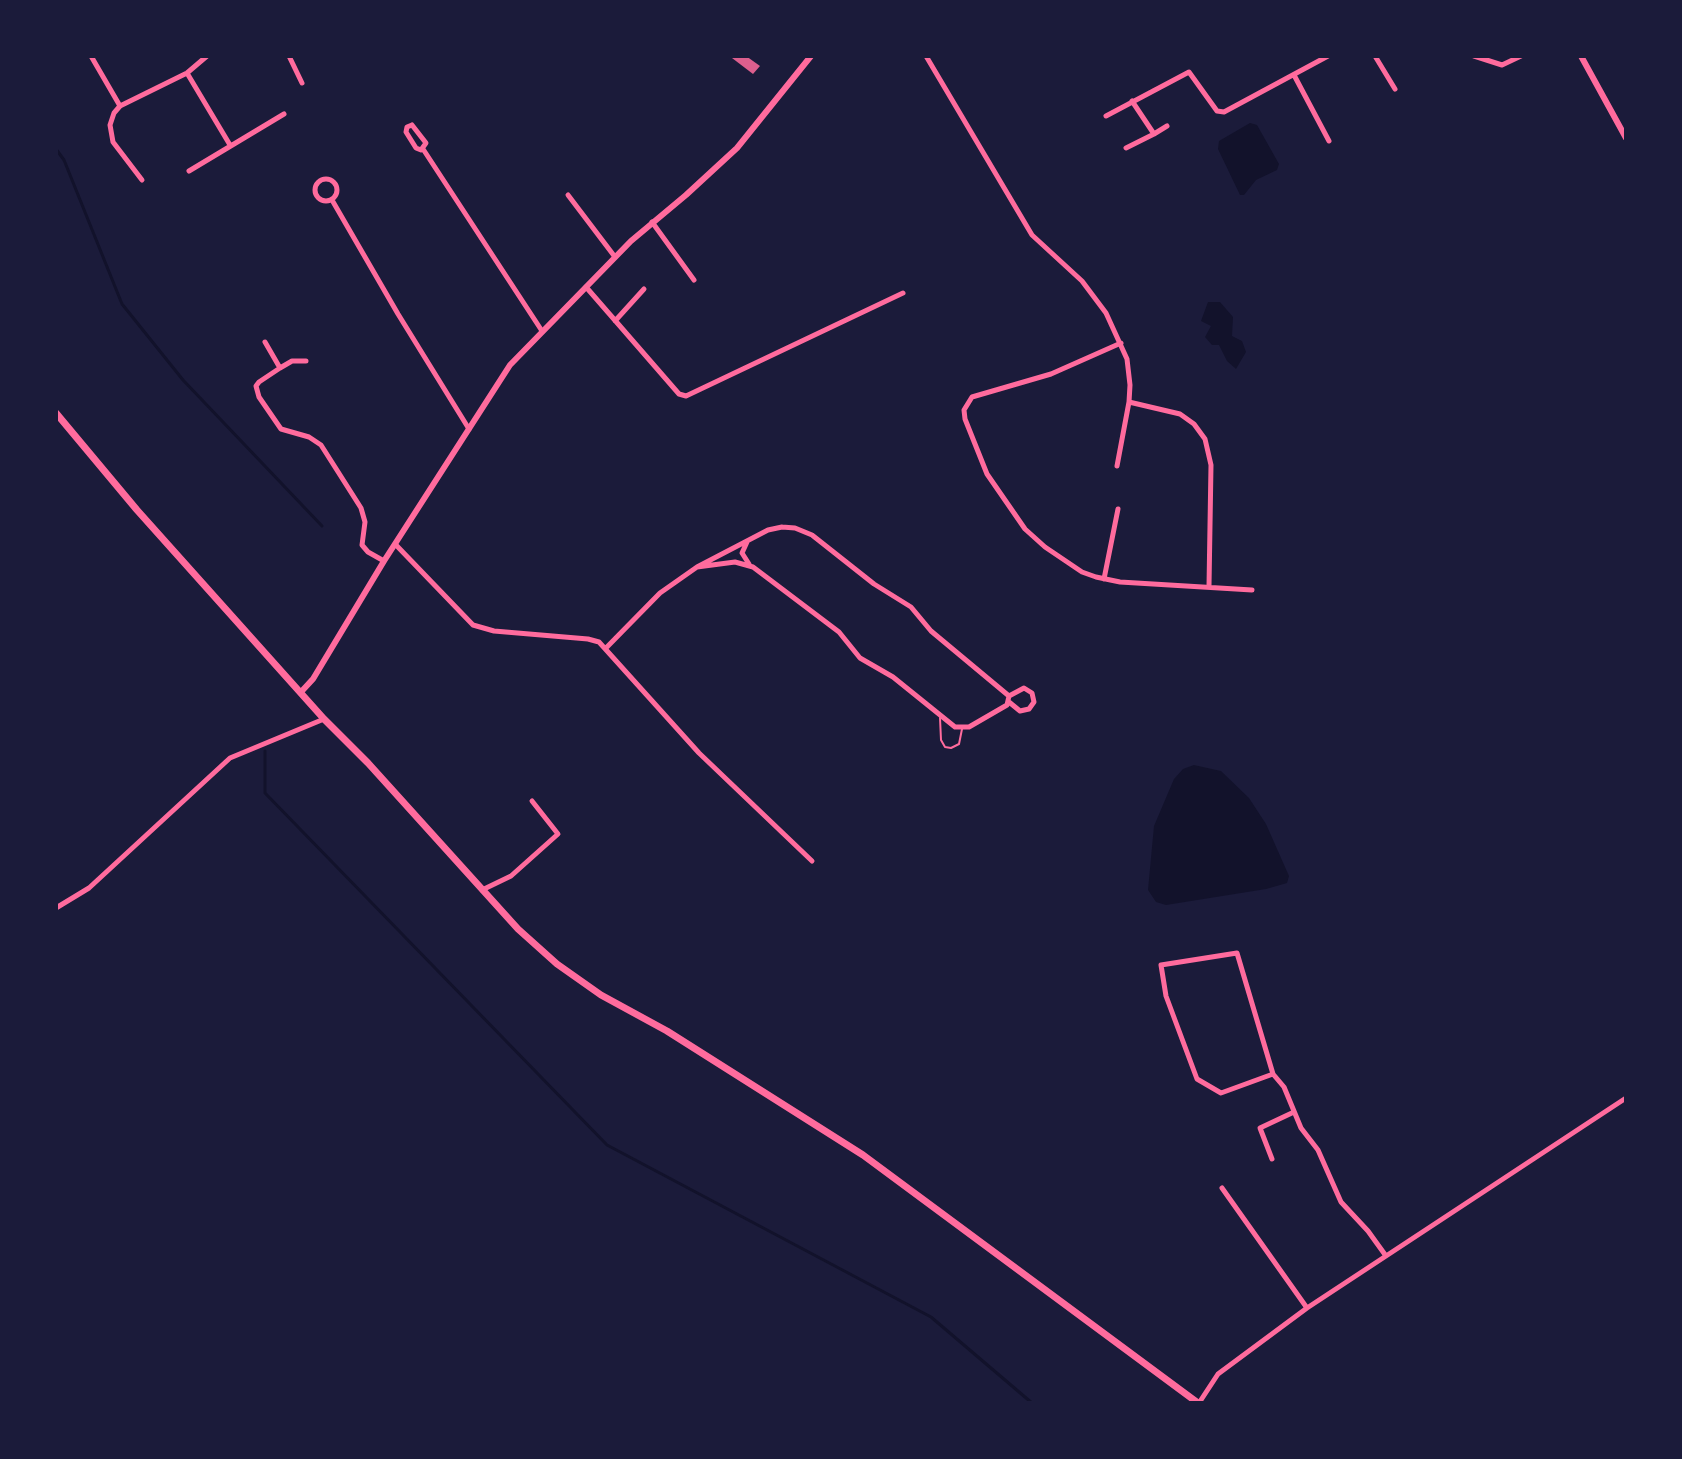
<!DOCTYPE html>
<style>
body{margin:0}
#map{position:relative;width:1682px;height:1459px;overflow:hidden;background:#1b1b3a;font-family:Barlow,sans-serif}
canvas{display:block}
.frame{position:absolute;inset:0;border:58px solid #1b1b3a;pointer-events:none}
</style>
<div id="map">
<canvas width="1682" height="1459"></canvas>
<div class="frame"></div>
</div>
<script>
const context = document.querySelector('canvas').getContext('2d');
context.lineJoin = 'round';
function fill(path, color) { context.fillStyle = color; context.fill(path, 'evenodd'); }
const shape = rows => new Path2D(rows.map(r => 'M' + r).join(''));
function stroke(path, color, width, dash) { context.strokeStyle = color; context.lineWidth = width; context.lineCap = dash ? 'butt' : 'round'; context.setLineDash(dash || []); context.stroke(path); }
fill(shape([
 [1250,123,1257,125,1279,164,1277,170,1256,180,1244,195,1240,195,1218,149,1219,141],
 [1208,302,1220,302,1233,317,1232,336,1242,341,1246,352,1236,369,1227,361,1219,345,1212,345,1205,337,1211,326,1201,321],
 [1194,765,1221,771,1249,798,1266,824,1289,876,1287,883,1266,889,1166,905,1156,902,1148,890,1154,826,1174,779,1183,769]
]), '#12122b');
stroke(shape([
 [56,149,64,160,122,304,183,380,322,526],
 [265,751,265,793,607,1145,931,1317,1032,1403]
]), '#12122b', 3);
fill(shape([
 [734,56,746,56,760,66,753,74,732,58]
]), '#dd5f8e');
stroke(shape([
 [940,718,941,740,945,747,951,748,959,744,962,729]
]), '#ff6b9d', 2);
stroke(shape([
 [91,56,120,106,187,73,207,56],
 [289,56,302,83],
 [926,56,1032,235,1082,281,1106,313,1127,359,1130,385,1129,402,1180,414,1194,424,1205,439,1211,465,1209,586],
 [1375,56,1395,89],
 [1474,56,1502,65,1521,56],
 [187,73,230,145],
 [1294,75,1329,141],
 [120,106,114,113,110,125,113,142,142,180],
 [1106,116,1189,72,1217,111,1224,112,1328,56],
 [412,125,426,143,421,150,416,148,406,132,407,127,412,125],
 [1154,134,1167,126],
 [1126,148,1154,134,1132,101],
 [423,149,542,331],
 [189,171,284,114],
 '315 190a11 11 0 1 1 22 0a11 11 0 1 1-22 0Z',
 [568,195,615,257],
 [332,200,398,314,469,429],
 [652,222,694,280],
 [586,287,679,394,686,396,903,293],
 [615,321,644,289],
 [265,342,280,368,259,382,256,386,259,397,281,429,309,437,321,445,361,508,365,522,362,545,368,552,384,561],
 [1121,343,1051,374,972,397,964,410,965,419,987,474,1025,529,1045,547,1082,572,1096,577,1120,582,1252,590],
 [280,368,292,361,306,361],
 [1117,466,1129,402],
 [782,527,795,528,812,535,874,584,911,607,931,631,1009,696,1007,705,969,727,955,727,893,677,860,658,839,632,753,567,735,562,697,567,768,530,782,527],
 [747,542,742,553,749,564],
 [396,545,473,625,494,631,588,639,599,642,699,753,812,861],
 [1104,579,1118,509],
 [606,648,660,593,697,567],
 [1009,702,1020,711,1029,709,1034,702,1032,693,1024,688,1009,696],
 [482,890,511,876,558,834,532,801],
 [56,908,89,888,230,758,324,719],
 [1273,1074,1221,1093,1197,1079,1166,996,1161,965,1237,953,1273,1074,1284,1087,1301,1128,1318,1150,1341,1202,1368,1231,1386,1256],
 [1272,1159,1260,1128,1294,1112],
 [1222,1188,1307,1308],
 [1199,1403,1218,1374,1307,1308,1626,1098]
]), '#ff6b9d', 5);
stroke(shape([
 [1581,56,1626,138],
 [301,692,313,679,384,561,510,365,631,241,686,195,737,148,811,56]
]), '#ff6b9d', 6);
stroke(shape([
 [56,413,137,510,324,719,368,763,518,929,557,964,601,995,667,1031,863,1155,1198,1403]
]), '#ff6b9d', 7);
</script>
